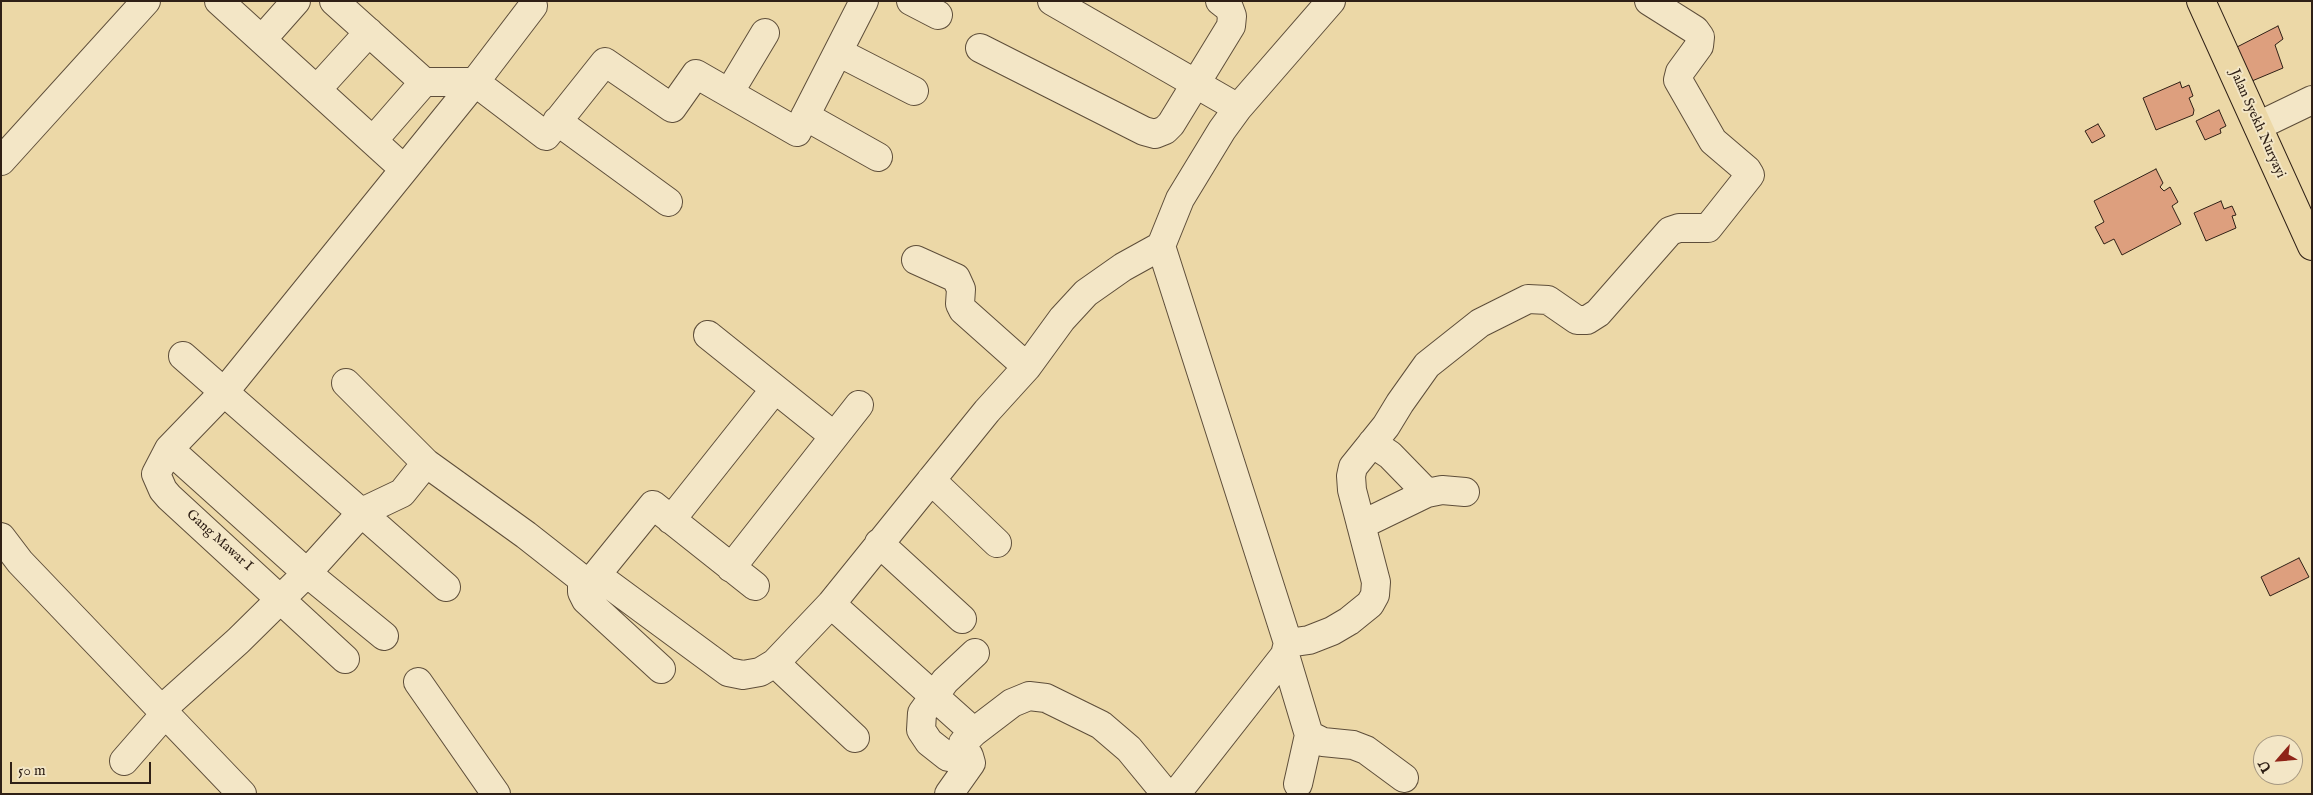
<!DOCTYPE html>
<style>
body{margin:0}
#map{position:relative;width:2313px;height:795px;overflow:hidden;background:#ecd8a7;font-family:"IM FELL English",serif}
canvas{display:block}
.frame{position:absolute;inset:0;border:2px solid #2f2016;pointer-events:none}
.north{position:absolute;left:2253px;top:735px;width:50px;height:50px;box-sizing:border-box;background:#f3e6c6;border:1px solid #a59780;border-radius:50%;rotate:243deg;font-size:14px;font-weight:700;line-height:20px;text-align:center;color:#2f2016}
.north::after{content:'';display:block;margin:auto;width:18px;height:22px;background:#8f2418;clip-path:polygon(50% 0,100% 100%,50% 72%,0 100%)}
.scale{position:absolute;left:10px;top:762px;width:141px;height:22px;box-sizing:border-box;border:2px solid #2f2016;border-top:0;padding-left:6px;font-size:15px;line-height:18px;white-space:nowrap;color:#2f2016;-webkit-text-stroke:4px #f3e6c6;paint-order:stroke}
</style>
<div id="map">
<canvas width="2313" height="795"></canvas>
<div class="frame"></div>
<div class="north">U</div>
<div class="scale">50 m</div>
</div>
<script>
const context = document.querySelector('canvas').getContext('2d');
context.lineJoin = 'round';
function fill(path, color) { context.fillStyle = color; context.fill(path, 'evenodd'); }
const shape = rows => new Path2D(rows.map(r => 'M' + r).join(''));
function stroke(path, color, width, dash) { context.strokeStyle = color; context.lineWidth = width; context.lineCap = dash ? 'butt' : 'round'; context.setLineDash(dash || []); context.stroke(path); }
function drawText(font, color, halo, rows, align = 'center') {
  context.font = font + ' "IM FELL English",serif'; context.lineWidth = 4; context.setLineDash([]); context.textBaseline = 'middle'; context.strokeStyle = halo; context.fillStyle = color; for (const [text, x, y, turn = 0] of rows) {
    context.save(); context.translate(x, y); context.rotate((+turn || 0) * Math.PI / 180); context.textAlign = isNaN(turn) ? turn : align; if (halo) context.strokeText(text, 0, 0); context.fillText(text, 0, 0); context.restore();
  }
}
const building = shape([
 [2278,26,2283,39,2275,45,2283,68,2252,81,2237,47,2278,26],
 [2180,82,2182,88,2189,85,2193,96,2189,98,2194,110,2193,115,2156,130,2143,98,2180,82],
 [2219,110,2226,126,2220,129,2221,133,2205,140,2196,121,2219,110],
 [2098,124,2105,136,2092,143,2085,131,2098,124],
 [2156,169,2163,183,2160,187,2164,191,2170,187,2178,202,2172,206,2181,224,2122,255,2114,239,2104,244,2095,227,2104,222,2094,201,2156,169],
 [2221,201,2224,209,2232,206,2236,215,2232,216,2236,228,2206,241,2194,213,2221,201],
 [2299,558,2309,577,2270,596,2261,577,2299,558]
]);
fill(building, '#dd9f7e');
stroke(building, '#2f2016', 1);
const minor = shape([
 [219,1,394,160],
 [334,1,424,82,475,82,546,136,605,62,672,108,696,74,797,132,864,1],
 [911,1,938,15],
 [1052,1,1238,108],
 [265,36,296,1],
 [980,48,1144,131,1155,134,1165,130,1171,124,1231,26,1232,16,1229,8,1220,1],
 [838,52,914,91],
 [320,86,369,32],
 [729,93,765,33],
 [805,116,878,157],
 [557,121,668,202],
 [2258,126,2312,100],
 [377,136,424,82],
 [1,161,146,1],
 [916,260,956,278,961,289,960,304,963,310,1027,367],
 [708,335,834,436],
 [183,356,446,587],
 [346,383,426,463],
 [1372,443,1390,455,1427,493],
 [169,449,307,573,384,636],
 [931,480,997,543],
 [671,520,775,389],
 [1361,525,1427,493,1442,490,1465,492],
 [1,537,20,562,242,794],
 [879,543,962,619],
 [731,568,859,405],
 [582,579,582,592,586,600,661,669],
 [593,579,653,505,755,586],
 [831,604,974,732],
 [1288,643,1309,640,1332,631,1349,621,1370,604,1375,595,1376,582,1352,490,1351,476,1353,467,1386,426,1400,403,1427,365,1480,323,1528,299,1548,300,1577,320,1587,320,1598,313,1670,231,1679,228,1708,228,1750,175,1747,170,1713,141,1678,80,1680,72,1699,46,1700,37,1695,30,1649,1],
 [1285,655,1309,735,1323,742,1353,745,1366,750,1404,778],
 [345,659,169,497,163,490,156,474,169,449,225,391,475,82,533,6],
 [775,663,855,738],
 [418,682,496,794],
 [161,710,238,641,307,573,362,512,402,493,426,463,526,535,582,579,606,582,728,672,743,675,760,672,775,663,831,604,987,411,1027,367,1062,319,1086,293,1123,267,1161,246],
 [948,757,929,742,921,730,922,713,945,681,975,653],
 [124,761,165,714],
 [1298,784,1309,735],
 [949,794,971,763,969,756,962,750,963,743,974,732,1012,703,1029,696,1046,698,1101,725,1129,749,1166,794],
 [1176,794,1285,655,1288,643,1161,246,1180,199,1222,130,1238,108,1331,1]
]);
const major = shape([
 [2201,1,2312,246]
]);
stroke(minor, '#5e4e3a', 30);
stroke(major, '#2f2016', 30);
stroke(minor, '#f3e6c6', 28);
stroke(major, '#ecd8a7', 28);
drawText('14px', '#2f2016', '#f3e6c6', [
 ["Jalan Syekh Nuryayi",2257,124,66],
 ["Gang Mawar I",219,541,42]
]);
</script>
